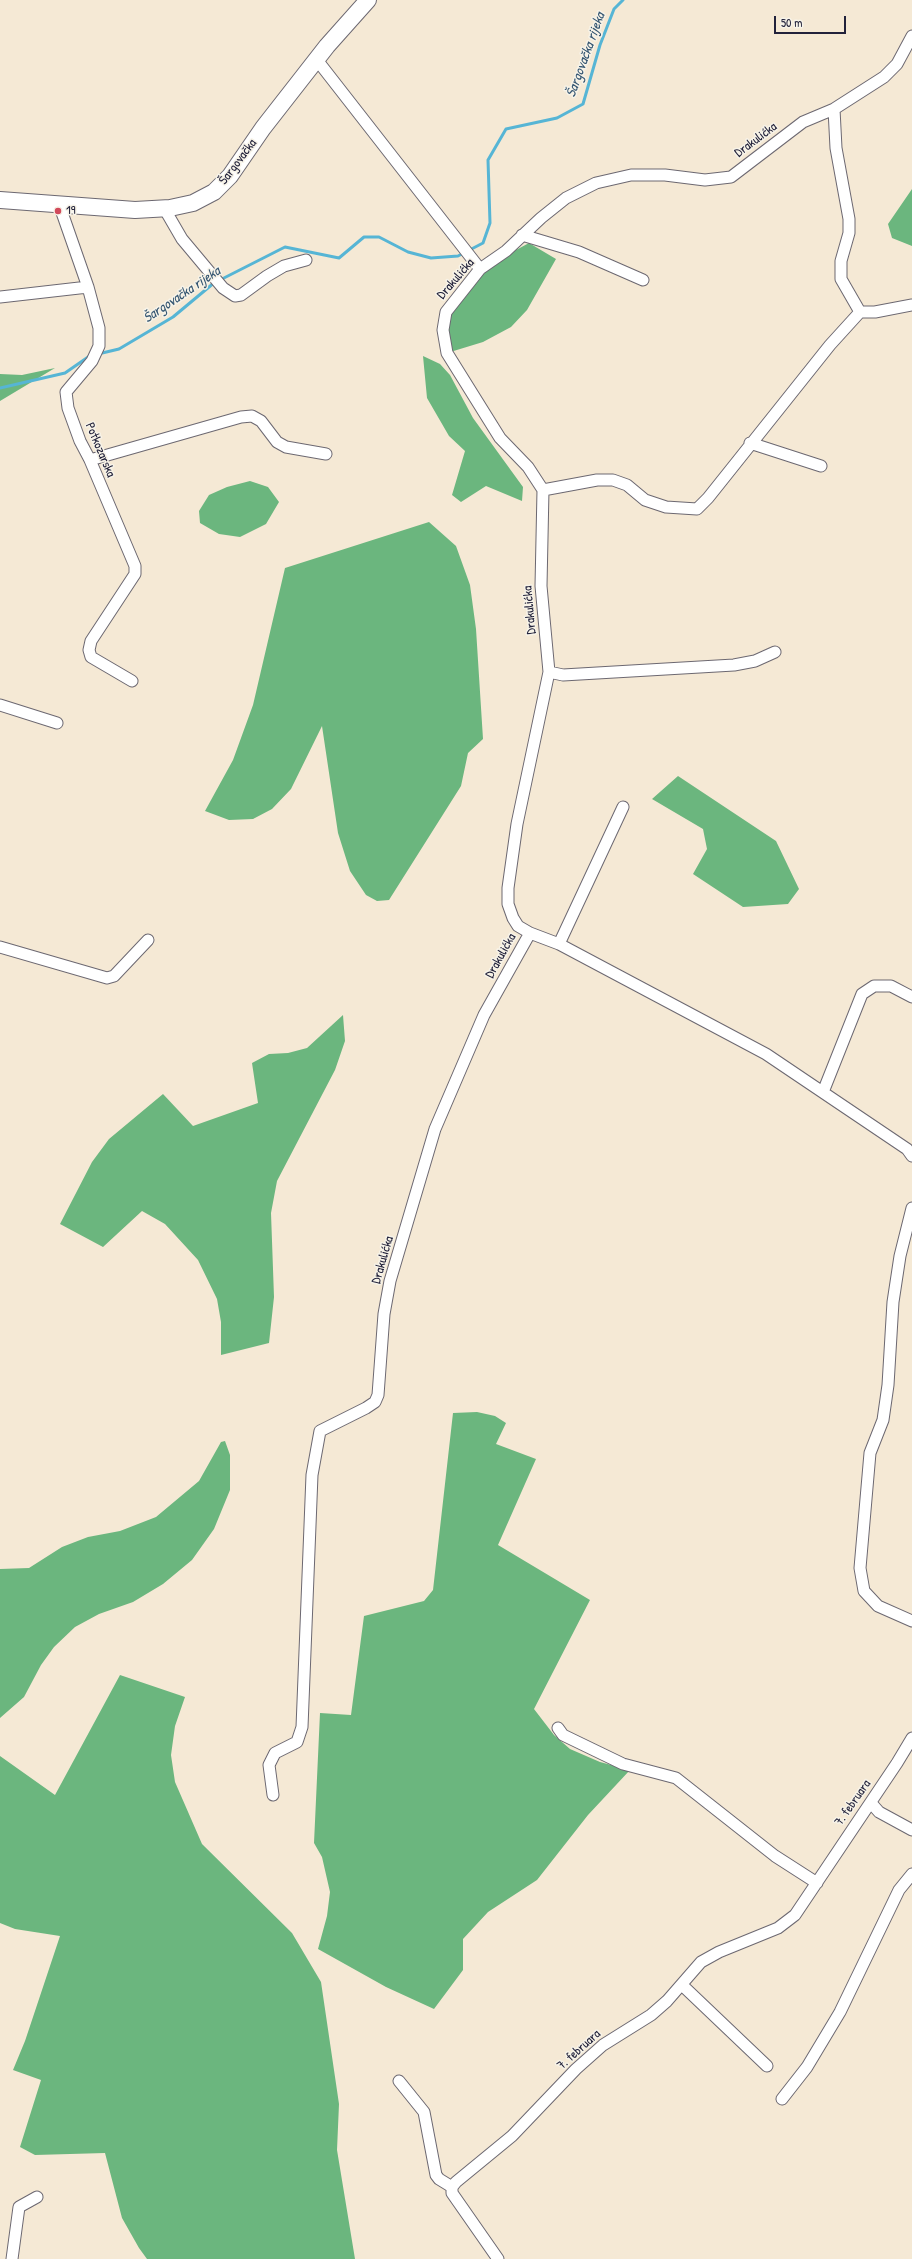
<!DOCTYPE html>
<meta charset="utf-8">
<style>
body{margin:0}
#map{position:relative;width:912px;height:2259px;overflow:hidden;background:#f5e9d5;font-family:"Patrick Hand",sans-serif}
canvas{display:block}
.scale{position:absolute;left:774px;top:16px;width:72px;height:18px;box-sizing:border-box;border:2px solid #22223b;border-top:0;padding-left:5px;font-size:12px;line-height:14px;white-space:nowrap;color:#22223b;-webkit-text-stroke:3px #f7f3e8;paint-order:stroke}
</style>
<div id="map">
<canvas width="912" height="2259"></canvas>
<div class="scale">50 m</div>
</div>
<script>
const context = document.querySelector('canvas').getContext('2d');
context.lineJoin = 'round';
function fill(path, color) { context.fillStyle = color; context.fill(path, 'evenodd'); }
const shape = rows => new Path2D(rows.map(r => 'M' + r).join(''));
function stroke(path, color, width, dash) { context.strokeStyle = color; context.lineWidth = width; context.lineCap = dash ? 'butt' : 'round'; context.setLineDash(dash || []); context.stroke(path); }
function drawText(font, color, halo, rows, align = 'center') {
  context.font = font + ' "Patrick Hand",sans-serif'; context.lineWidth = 3; context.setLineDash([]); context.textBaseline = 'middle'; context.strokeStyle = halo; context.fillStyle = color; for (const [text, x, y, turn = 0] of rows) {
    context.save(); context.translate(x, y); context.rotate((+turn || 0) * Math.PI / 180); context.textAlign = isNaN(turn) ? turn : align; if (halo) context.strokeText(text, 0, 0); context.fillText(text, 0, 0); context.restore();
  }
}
fill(shape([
 [912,189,912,246,892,238,888,224],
 [529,243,556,259,527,310,511,327,483,342,447,353,446,312,455,298,505,256],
 [423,356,440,364,450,375,473,418,523,487,522,501,486,486,461,502,452,495,465,451,449,436,427,398],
 [55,368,0,401,0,374,22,375],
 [250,481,268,487,279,502,266,524,240,537,219,534,200,523,199,511,209,495,227,487],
 [429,522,456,546,470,585,476,629,483,739,468,753,461,786,389,900,377,901,366,895,350,871,338,833,322,726,291,789,272,809,253,819,229,820,205,811,233,760,253,705,285,568],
 [678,776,776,841,799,889,788,904,743,907,693,874,707,849,703,829,652,799],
 [343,1015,345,1041,335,1070,277,1181,271,1213,274,1297,269,1343,221,1355,221,1322,217,1299,198,1260,165,1224,142,1211,103,1247,60,1224,92,1162,109,1139,163,1094,193,1126,258,1103,252,1063,269,1054,288,1053,307,1048],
 [477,1412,495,1416,506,1423,496,1444,536,1459,498,1545,590,1600,534,1709,554,1735,570,1749,600,1762,630,1770,588,1815,537,1880,488,1912,463,1939,463,1970,434,2009,386,1987,318,1949,327,1916,330,1892,322,1857,314,1843,320,1713,351,1715,364,1616,424,1601,433,1590,453,1413],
 [225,1441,230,1455,230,1490,214,1529,192,1560,163,1584,133,1602,99,1614,75,1627,54,1647,41,1665,24,1697,0,1718,0,1569,29,1568,62,1547,88,1537,120,1531,156,1517,199,1481,221,1442],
 [120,1675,185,1697,175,1726,171,1755,175,1782,202,1844,292,1933,321,1982,339,2104,337,2150,355,2259,147,2259,139,2248,122,2218,105,2153,35,2155,20,2147,41,2080,13,2070,25,2041,60,1936,15,1929,0,1923,0,1756,55,1795]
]), '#6bb67e');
stroke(shape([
 [220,280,285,247,339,258,364,237,379,237,408,252,431,258,458,256,483,243,490,223,488,160,506,129,557,118,583,104,600,45,614,9,623,0],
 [98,354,119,349,173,317,215,282],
 [0,388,65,373,91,355]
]), '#56b5d5', 3);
const street = shape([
 [317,60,480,269],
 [834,109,836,148,849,219,849,233,841,261,841,279,860,312],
 [59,204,88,287,99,328,99,346,92,361,66,392,68,408,80,441,90,460,135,566,135,574,91,641,89,650,91,657,132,681],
 [164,208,182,239,223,288,235,296,241,295,267,276,284,266,306,260],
 [522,235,579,252,643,280],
 [0,297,88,287],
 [750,443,821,466],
 [90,460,241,417,252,416,261,421,277,442,286,447,326,454],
 [543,490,597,480,613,480,627,485,645,500,666,507,697,509,708,498,830,345,860,312,875,312,912,305],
 [549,672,563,675,734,665,755,661,775,652],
 [0,705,57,723],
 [530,933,559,944,766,1054,907,1149,912,1156],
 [559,944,623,807],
 [0,947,107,978,114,976,148,940],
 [823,1092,862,994,874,986,891,986,912,997],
 [912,1208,900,1256,893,1302,888,1385,883,1420,870,1453,860,1568,864,1591,878,1606,912,1621],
 [558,1728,563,1735,623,1764,676,1778,775,1856,817,1883],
 [273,1795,269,1765,275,1753,297,1742,302,1727,312,1475,320,1431,366,1408,375,1402,378,1395,384,1314,390,1281,435,1129,484,1015,530,933,518,926,513,918,508,904,508,888,517,824,549,672,541,586,543,490,528,467,500,438,447,353,443,330,446,312,480,269,506,251,541,218,566,198,596,183,631,175,665,175,705,180,731,177,803,122,834,109,884,77,897,64,912,36],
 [871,1803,879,1812,912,1830],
 [682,1985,767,2066],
 [399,2081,424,2112,436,2175,439,2179,452,2187],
 [782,2099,807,2067,840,2012,899,1890,912,1874],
 [12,2259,19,2207,37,2197],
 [498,2259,452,2193,452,2187,456,2182,512,2136,576,2069,603,2045,651,2015,667,2001,701,1962,719,1952,778,1928,795,1915,897,1763,912,1738]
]);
const secondary = shape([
 [0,200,135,210,170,208,193,203,214,192,230,176,263,128,327,46,368,0]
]);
stroke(street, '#6c6871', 13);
stroke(secondary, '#6c6871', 18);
stroke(street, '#fff', 11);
stroke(secondary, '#fff', 16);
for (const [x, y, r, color] of [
 [58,211,4,"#d1495b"]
]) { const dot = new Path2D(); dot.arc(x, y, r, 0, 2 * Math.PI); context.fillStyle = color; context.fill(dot); stroke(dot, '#f7f3e8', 1.5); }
drawText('13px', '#22223b', '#f7f3e8', [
 ["Drakulićka",756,140,-37],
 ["Šargovačka",238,162,-53],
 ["Drakulićka",456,279,-49],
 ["Potkozarska",100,450,67],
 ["Drakulićka",530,610,-95],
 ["Drakulićka",501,956,-61],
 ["Drakulićka",383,1260,-74],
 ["7. februara",853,1803,-55],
 ["7. februara",579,2050,-42]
]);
drawText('13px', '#22223b', '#f7f3e8', [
 ["19",66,211]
], 'left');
drawText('italic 14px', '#345571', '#f7f3e8', [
 ["Šargovačka rijeka",586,55,-70],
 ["Šargovačka rijeka",182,295,-34]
]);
</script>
